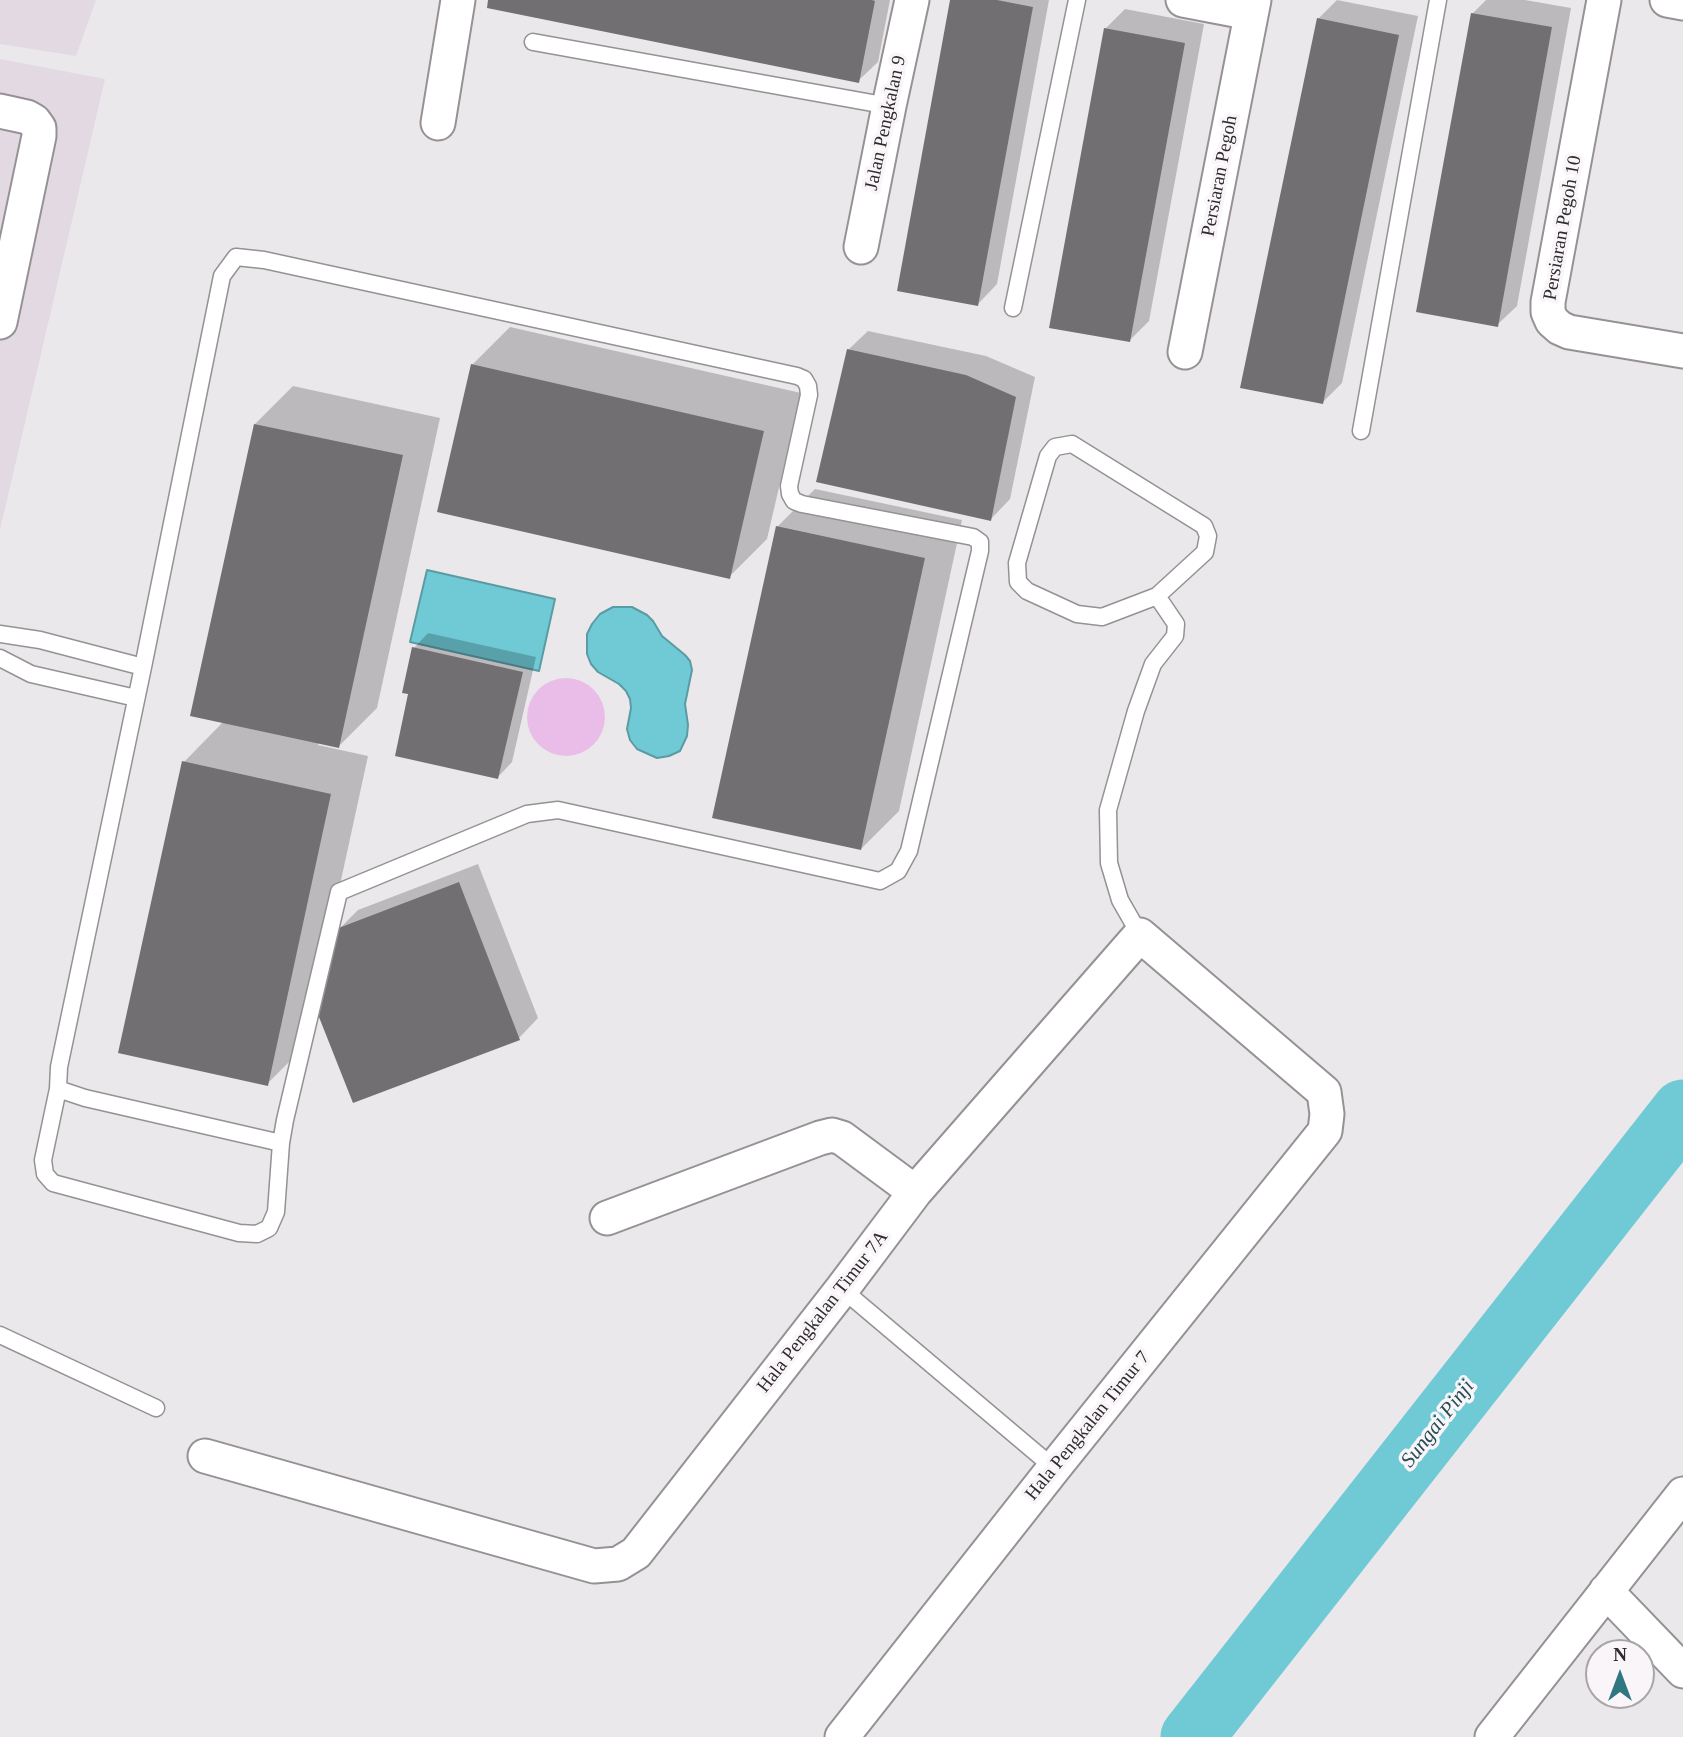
<!DOCTYPE html>
<style>
body{margin:0}
#map{position:relative;width:1683px;height:1737px;overflow:hidden;background:#ebe8eb;font-family:"Times New Roman",serif}
canvas{display:block}
.north{position:absolute;left:1585px;top:1639px;width:70px;height:70px;box-sizing:border-box;background:#f9f5f8;border:2px solid #a7a5a7;border-radius:50%;rotate:0deg;font-size:19px;font-weight:700;line-height:28px;text-align:center;color:#2d2c2d}
.north::after{content:'';display:block;margin:auto;width:24px;height:32px;background:#307881;clip-path:polygon(50% 0,100% 100%,50% 72%,0 100%)}
</style>
<div id="map">
<canvas width="1683" height="1737"></canvas>
<div class="north">N</div>
</div>
<script>
const context = document.querySelector('canvas').getContext('2d');
context.lineJoin = 'round';
function fill(path, color) { context.fillStyle = color; context.fill(path, 'evenodd'); }
const shape = rows => new Path2D(rows.map(r => 'M' + r).join(''));
function stroke(path, color, width, dash) { context.strokeStyle = color; context.lineWidth = width; context.lineCap = dash ? 'butt' : 'round'; context.setLineDash(dash || []); context.stroke(path); }
function drawText(font, color, halo, rows, align = 'center') {
  context.font = font + ' "Times New Roman",serif'; context.lineWidth = 7; context.setLineDash([]); context.textBaseline = 'middle'; context.strokeStyle = halo; context.fillStyle = color; for (const [text, x, y, turn = 0] of rows) {
    context.save(); context.translate(x, y); context.rotate((+turn || 0) * Math.PI / 180); context.textAlign = isNaN(turn) ? turn : align; if (halo) context.strokeText(text, 0, 0); context.fillText(text, 0, 0); context.restore();
  }
}
fill(shape([
 [0,0,96,0,76,56,0,44],
 [0,59,105,79,0,530]
]), '#e3d9e2');
fill(shape([
 '527 717a39 39 0 1 1 78 0a39 39 0 1 1-78 0Z'
]), '#eabde8');
const water = shape([
 [427,570,555,599,539,671,410,642,427,570],
 [613,607,632,607,647,615,653,621,662,636,685,655,690,661,692,670,685,704,688,725,687,736,680,751,669,756,657,758,637,749,630,740,627,729,631,708,630,699,626,691,619,684,598,672,591,664,587,654,587,634,592,624,600,614,613,607]
]);
fill(water, '#6fcad6');
stroke(water, '#5b9ba3', 2);
fill(shape([
 [490,0,890,0,878,62,858,81],
 [952,0,1049,0,997,284,978,304],
 [1337,0,1418,16,1342,383,1322,403,1318,19],
 [1486,0,1525,0,1571,8,1517,306,1497,325,1472,14],
 [1125,9,1204,24,1149,321,1130,340,1105,29],
 [510,327,801,393,767,539,729,577,472,365],
 [868,331,986,356,1035,377,1010,499,991,519,848,350],
 [293,386,440,418,377,708,339,746,319,742,318,745,368,756,305,1046,267,1084,184,762,224,721,255,424],
 [815,489,962,520,899,811,861,849,777,527],
 [428,633,536,657,512,762,498,777,410,692,414,648],
 [478,864,538,1018,519,1038,338,930,358,910]
]), '#0003');
stroke(shape([
 [1192,1737,1683,1111]
]), '#6fcad6', 63);
fill(shape([
 [488,0,872,0,875,1,859,83,487,8],
 [950,0,997,0,1033,7,978,306,897,291],
 [1471,13,1552,27,1498,327,1416,312],
 [1317,18,1399,35,1323,404,1240,388],
 [1104,28,1185,43,1130,342,1049,328],
 [847,349,966,375,1016,397,991,521,816,482],
 [471,364,764,431,730,579,437,512],
 [254,424,403,455,339,748,190,716],
 [776,526,925,558,861,850,712,818],
 [412,647,523,672,498,779,395,756,408,694,402,693],
 [182,761,331,794,268,1086,118,1053],
 [459,882,520,1040,353,1103,317,1012,336,929]
]), '#726f72');
const service = shape([
 [533,42,889,106],
 [236,257,264,260,797,376,804,379,808,386,809,395,789,486,790,494,794,501,802,504,973,537,980,542,980,551,909,851,898,871,880,881,558,810,527,814,339,892,285,1120,281,1143,276,1212,269,1228,257,1234,239,1233,53,1183,45,1174,43,1160,58,1089,59,1067,143,667,222,276,236,257],
 [1013,308,1077,0],
 [1361,431,1438,0],
 [0,634,40,640,143,667],
 [0,658,31,674,136,698],
 [1140,935,1120,900,1109,863,1108,810,1136,711,1153,664,1175,636,1176,624,1157,596,1102,617,1077,614,1027,591,1018,582,1017,563,1048,456,1055,447,1072,444,1204,526,1208,536,1205,552,1157,596],
 [58,1089,85,1098,281,1143],
 [842,1289,1054,1468],
 [0,1335,156,1408]
]);
const minor = shape([
 [1183,0,1251,13],
 [1604,0,1548,302,1548,312,1552,321,1560,328,1569,332,1683,351],
 [1667,0,1683,3],
 [0,111,27,117,34,121,39,128,39,136,0,322],
 [438,123,458,0],
 [861,247,889,106,912,0],
 [1185,352,1254,0],
 [607,1218,820,1138,832,1135,842,1138,915,1192],
 [205,1456,594,1566,618,1564,636,1553,842,1289,915,1192,1140,935,1324,1092,1327,1114,1325,1131,1054,1468,842,1737],
 [1606,1591,1683,1671],
 [1492,1737,1683,1494]
]);
stroke(service, '#959195', 19);
stroke(minor, '#959195', 37);
stroke(service, '#fff', 16);
stroke(minor, '#fff', 33);
drawText('19px', '#2d2c2d', '#f9f5f8', [
 ["Jalan Pengkalan 9",886,123,-78],
 ["Persiaran Pegoh",1220,176,-79],
 ["Persiaran Pegoh 10",1563,228,-80],
 ["Hala Pengkalan Timur 7A",823,1312,-52],
 ["Hala Pengkalan Timur 7",1088,1426,-51]
]);
drawText('italic 21px', '#244e54', '#f9f5f8', [
 ["Sungai Pinji",1438,1424,-52]
]);
</script>
